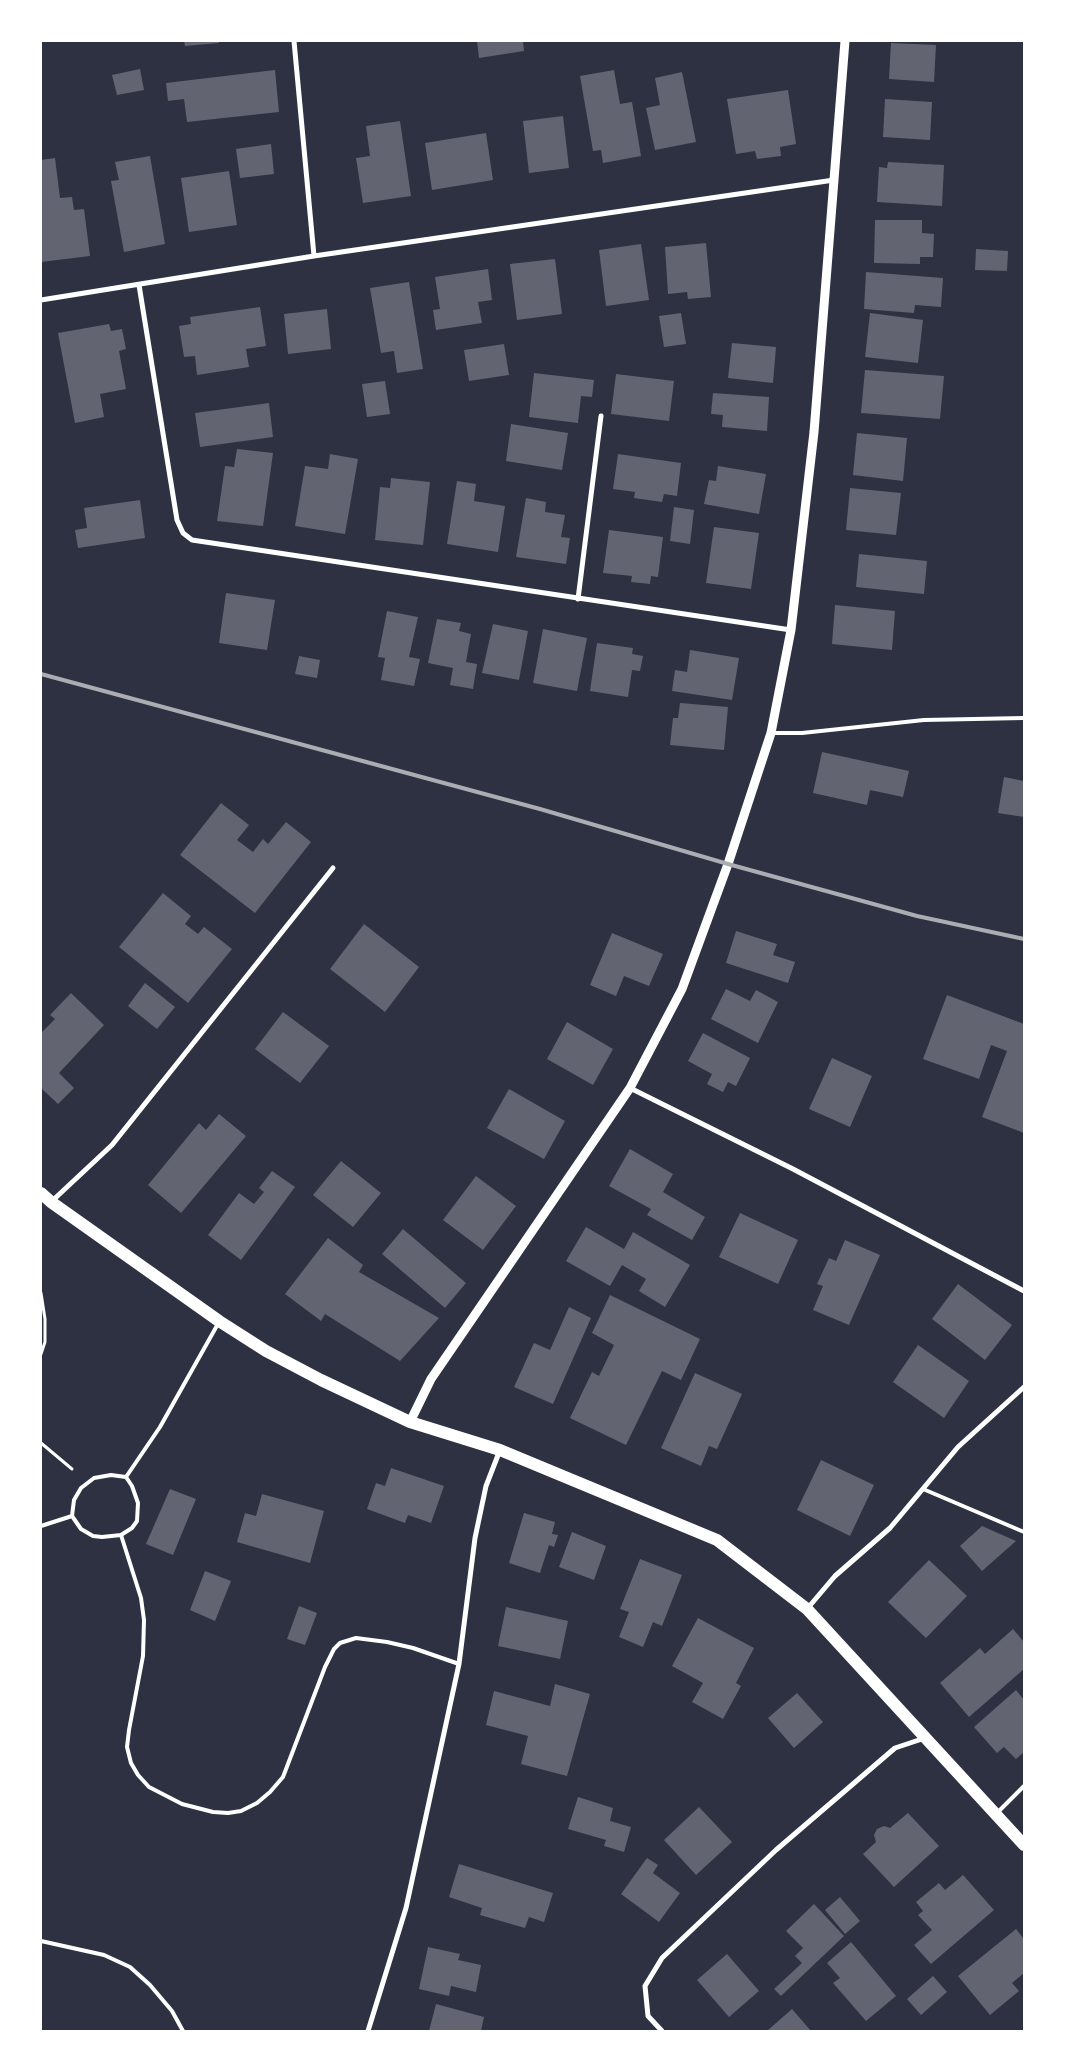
<!DOCTYPE html>
<style>
body{margin:0}
#map{position:relative;width:1065px;height:2072px;overflow:hidden;background:#2d3142;font-family:Karla,sans-serif}
canvas{display:block}
.frame{position:absolute;inset:0;border:42px solid #fff;pointer-events:none}
</style>
<div id="map">
<canvas width="1065" height="2072"></canvas>
<div class="frame"></div>
</div>
<script>
const context = document.querySelector('canvas').getContext('2d');
context.lineJoin = 'round';
function fill(path, color) { context.fillStyle = color; context.fill(path, 'evenodd'); }
const shape = rows => new Path2D(rows.map(r => 'M' + r).join(''));
function stroke(path, color, width, dash) { context.strokeStyle = color; context.lineWidth = width; context.lineCap = dash ? 'butt' : 'round'; context.setLineDash(dash || []); context.stroke(path); }
fill(shape([
 [184,41,219,41,219,43,185,46],
 [477,41,523,41,524,51,479,58],
 [891,43,936,45,934,82,889,79],
 [140,69,144,90,117,95,112,75],
 [275,70,279,112,187,122,184,99,168,101,166,83],
 [614,70,620,104,632,102,641,156,603,163,601,150,593,151,580,76],
 [682,72,696,142,655,150,646,108,660,105,655,78],
 [788,90,796,144,780,147,781,156,757,159,755,151,736,154,727,99],
 [885,99,932,102,930,140,883,137],
 [563,116,569,168,529,173,523,121],
 [400,121,411,196,363,203,356,158,370,156,366,126],
 [486,133,493,180,432,190,425,143],
 [271,144,274,174,240,178,236,149],
 [150,156,165,244,124,252,111,181,119,180,115,162],
 [55,158,60,198,72,197,74,210,84,209,90,256,41,262,41,160],
 [888,162,944,165,942,206,877,202,879,167,887,168],
 [229,171,237,225,189,232,181,178],
 [875,220,922,220,922,233,934,234,933,257,920,257,920,264,874,263],
 [706,243,711,297,688,299,687,292,668,294,665,247],
 [641,244,649,300,606,306,599,250],
 [976,249,1008,251,1007,271,975,270],
 [555,259,562,314,517,320,510,264],
 [488,269,492,300,478,302,482,323,436,330,433,310,440,309,435,277],
 [866,272,943,278,941,307,915,305,914,313,864,309],
 [409,282,423,369,397,373,394,351,381,353,370,288],
 [260,307,266,346,246,349,249,367,197,375,195,356,184,357,179,326,191,324,190,317],
 [327,309,331,349,288,354,284,314],
 [681,313,686,344,664,347,659,316],
 [870,313,923,320,918,363,865,357],
 [109,324,111,331,122,329,126,349,119,351,126,389,100,394,104,417,75,423,58,333],
 [732,343,776,347,773,383,728,378],
 [504,344,509,375,469,381,464,350],
 [865,370,944,376,940,419,861,413],
 [534,373,594,380,592,397,581,396,578,423,529,417],
 [616,374,674,381,669,421,611,414],
 [385,381,390,414,367,417,362,384],
 [713,393,769,397,767,431,722,427,723,415,711,414],
 [269,403,273,437,200,447,195,413],
 [511,424,568,433,562,470,506,461],
 [857,433,907,438,903,481,853,475],
 [237,449,273,453,263,526,217,521,225,466,234,467],
 [330,454,358,459,345,534,295,526,305,466,328,469],
 [618,454,681,463,677,496,664,494,662,502,634,498,635,492,613,489],
 [718,466,766,474,759,514,704,504,709,480,716,481],
 [391,478,430,482,423,545,375,540,380,487,390,488],
 [457,481,476,484,474,501,505,506,498,552,447,544],
 [850,488,901,493,896,535,846,530],
 [526,498,546,502,545,512,565,515,561,537,570,538,566,564,516,557],
 [140,500,145,538,78,548,75,530,87,528,84,508],
 [674,507,694,510,690,544,670,541],
 [714,527,759,533,751,589,706,583],
 [609,530,663,537,658,577,651,576,650,584,631,582,632,576,603,573],
 [859,554,927,561,924,594,856,587],
 [226,593,275,600,267,650,219,643],
 [835,605,895,611,892,650,832,644],
 [387,611,418,617,409,657,420,659,414,686,381,680,385,658,378,657],
 [437,619,461,623,459,631,471,634,466,662,477,664,473,689,450,685,453,668,428,663],
 [493,624,528,631,519,680,482,673],
 [543,629,587,638,577,691,533,683],
 [597,643,633,648,632,654,643,656,640,671,632,670,628,697,590,691],
 [690,650,739,658,732,700,672,691,675,670,687,672],
 [299,656,320,660,317,678,295,674],
 [680,703,728,707,724,750,670,745,673,718,678,718],
 [822,752,909,771,903,797,870,790,867,805,813,793],
 [1004,777,1024,781,1024,817,998,813],
 [221,803,249,825,237,840,253,852,263,839,268,844,286,822,311,842,255,913,180,855],
 [163,893,191,916,185,924,198,934,204,927,232,949,188,1003,119,947],
 [364,924,419,967,385,1012,330,969],
 [736,931,777,944,773,955,795,962,788,983,726,963],
 [612,933,663,954,649,986,624,976,616,996,590,985],
 [145,983,175,1007,157,1029,128,1006],
 [726,989,750,1001,756,990,778,1002,758,1043,711,1019],
 [71,993,104,1025,59,1073,74,1088,58,1104,41,1088,41,1033,55,1019,50,1015],
 [947,995,1024,1024,1024,1133,982,1117,1007,1051,991,1045,979,1079,923,1059],
 [283,1012,329,1046,300,1083,255,1049],
 [567,1022,613,1049,593,1085,547,1059],
 [703,1033,750,1058,736,1086,728,1082,723,1092,707,1084,712,1074,688,1061],
 [832,1058,872,1076,850,1127,809,1109],
 [509,1089,565,1121,544,1159,487,1128],
 [219,1114,246,1136,181,1213,148,1185,199,1123,206,1130],
 [630,1149,673,1174,663,1192,705,1217,692,1240,647,1215,651,1209,609,1186],
 [341,1161,381,1193,353,1227,313,1195],
 [272,1171,295,1187,241,1260,208,1235,239,1193,254,1204,264,1192,259,1188],
 [476,1176,516,1206,483,1250,443,1220],
 [740,1213,798,1240,778,1284,719,1257],
 [586,1227,624,1249,633,1232,690,1265,665,1307,639,1291,646,1279,622,1265,610,1286,566,1261],
 [403,1229,466,1283,445,1308,382,1254],
 [328,1238,363,1265,359,1272,439,1318,400,1361,325,1314,321,1321,285,1294],
 [845,1240,880,1255,849,1325,813,1310,823,1286,817,1284,829,1258,836,1261],
 [958,1284,1012,1325,985,1360,932,1319],
 [610,1295,700,1339,681,1380,662,1371,626,1445,570,1418,592,1372,599,1376,614,1345,592,1333],
 [569,1307,591,1318,553,1404,514,1387,534,1343,550,1350],
 [918,1345,969,1381,944,1418,893,1382],
 [695,1373,742,1394,717,1449,709,1446,701,1466,661,1448],
 [821,1460,874,1485,850,1536,797,1510],
 [391,1468,444,1486,431,1523,408,1515,405,1523,367,1509,376,1483,385,1486],
 [170,1489,196,1499,173,1555,146,1544],
 [262,1494,324,1511,310,1563,237,1542,245,1513,256,1516],
 [524,1513,555,1522,552,1534,558,1535,554,1547,549,1545,540,1573,509,1563],
 [982,1526,1016,1541,982,1571,960,1546],
 [572,1532,606,1546,594,1580,559,1567],
 [640,1559,682,1575,662,1626,653,1622,643,1647,619,1637,629,1612,620,1609],
 [929,1560,967,1596,926,1638,888,1602],
 [205,1571,231,1581,215,1621,190,1610],
 [299,1606,317,1613,305,1645,287,1639],
 [506,1607,568,1621,560,1659,498,1646],
 [698,1618,754,1648,736,1683,741,1686,723,1719,692,1702,703,1683,672,1666],
 [1013,1629,1024,1642,1024,1669,969,1717,940,1683,980,1648,985,1654],
 [555,1684,590,1694,567,1776,521,1764,528,1736,486,1725,494,1691,550,1706],
 [1016,1690,1024,1700,1024,1752,1016,1759,1004,1747,997,1753,974,1727],
 [797,1693,823,1722,794,1748,768,1718],
 [578,1797,613,1808,610,1821,631,1827,624,1852,604,1846,606,1840,568,1829],
 [699,1807,732,1842,696,1875,664,1840],
 [908,1813,939,1846,894,1887,863,1854,876,1842,874,1835,877,1829,884,1826,890,1828],
 [647,1858,658,1865,653,1873,680,1893,659,1922,621,1894],
 [459,1864,553,1893,544,1922,529,1917,525,1928,480,1915,482,1908,449,1897],
 [963,1875,994,1910,931,1964,914,1945,932,1930,918,1915,923,1911,916,1902,939,1883,945,1890],
 [840,1897,860,1921,845,1934,825,1910],
 [814,1904,844,1936,781,1996,774,1989,802,1963,795,1956,803,1948,786,1931],
 [1016,1929,1024,1939,1024,1973,1012,1983,1019,1991,990,2015,958,1976],
 [851,1942,896,1996,866,2021,833,1983,840,1978,827,1963],
 [428,1947,460,1954,458,1960,481,1965,476,1992,451,1986,449,1996,419,1989],
 [727,1954,759,1991,729,2017,697,1980],
 [933,1976,947,1992,921,2015,907,1999],
 [436,2004,484,2017,481,2031,429,2031],
 [792,2009,811,2031,767,2031]
]), '#626471');
stroke(shape([
 [41,1293,45,1319,45,1342,41,1354],
 [41,1443,72,1469]
]), '#fff', 3);
stroke(shape([
 [772,733,802,733,924,720,1024,718],
 [126,1477,132,1486,138,1503,137,1521,132,1528,121,1535,102,1537,93,1536,81,1529,72,1516,74,1500,81,1488,94,1478,111,1475,126,1477,160,1427,219,1322],
 [923,1489,1024,1532],
 [41,1526,72,1516],
 [121,1535,141,1598,144,1620,143,1656,129,1730,127,1747,131,1763,138,1775,149,1787,182,1804,213,1812,228,1813,241,1811,257,1803,270,1792,283,1777,325,1667,334,1649,340,1643,356,1638,387,1642,413,1648,459,1664],
 [997,1813,1024,1786],
 [41,1941,104,1955,130,1967,150,1985,172,2011,183,2031]
]), '#fff', 4);
stroke(shape([
 [294,41,314,256],
 [139,285,177,520,183,533,192,540,791,630],
 [41,300,314,256,834,180],
 [578,599,601,416],
 [630,1088,793,1169,1024,1291],
 [51,1202,112,1145,333,868],
 [807,1609,835,1576,890,1528,958,1447,1024,1387],
 [368,2031,406,1908,459,1664,475,1538,486,1486,500,1450],
 [662,2031,648,2016,645,1986,662,1958,776,1850,895,1748,925,1738]
]), '#fff', 5);
stroke(shape([
 [410,1422,431,1379,630,1088,682,989,728,864,771,733,791,630,814,432,845,41]
]), '#fff', 9);
stroke(shape([
 [41,1193,51,1202,219,1321,266,1351,321,1380,410,1422,500,1450,717,1540,807,1609,1024,1845]
]), '#fff', 12);
stroke(shape([
 [41,674,540,809,728,864,917,916,1024,939]
]), '#abadb3', 4);
</script>
